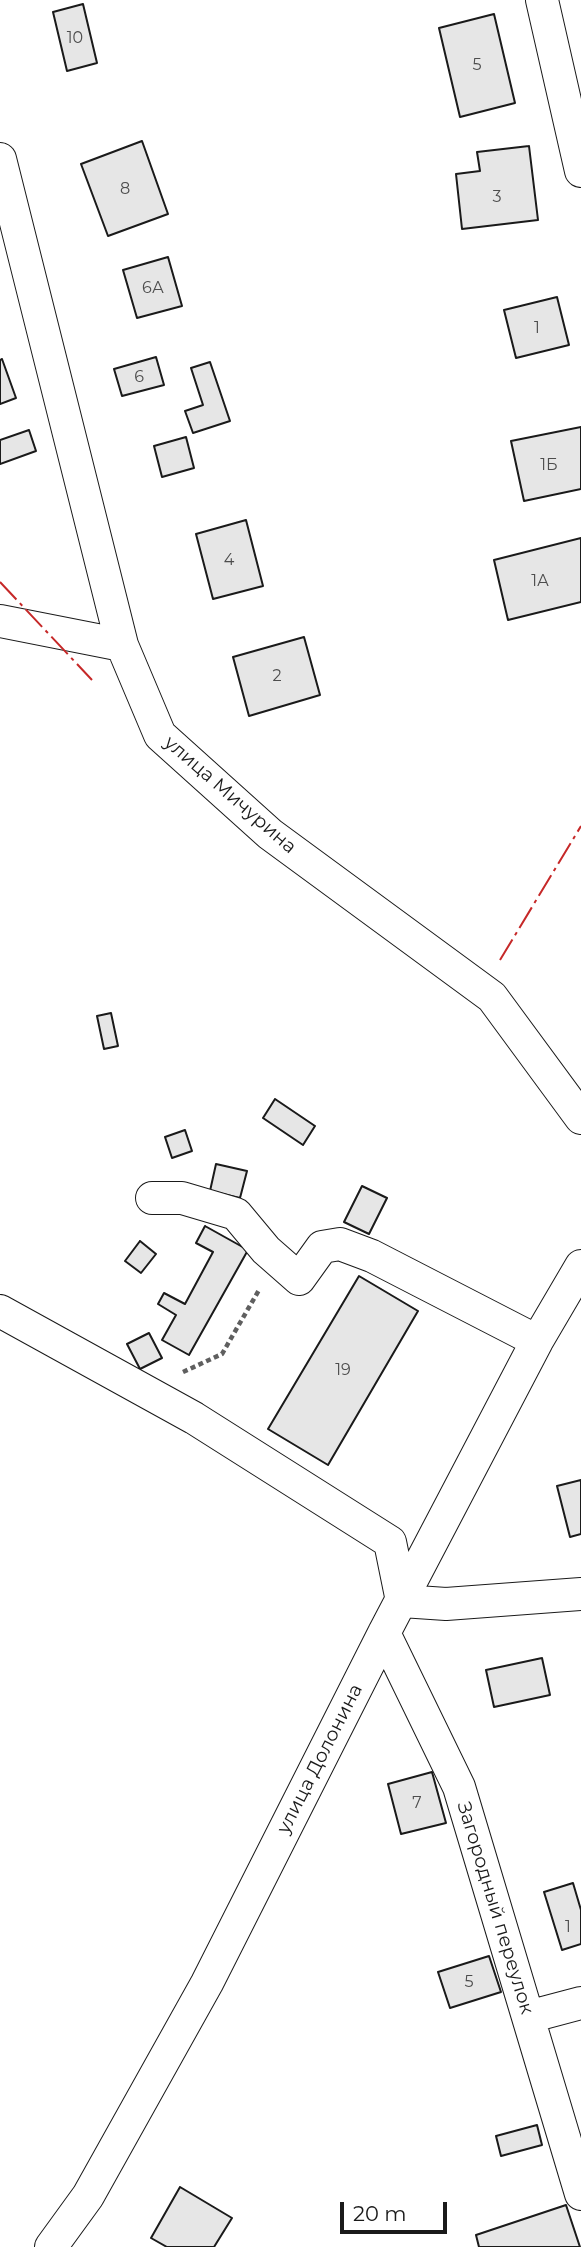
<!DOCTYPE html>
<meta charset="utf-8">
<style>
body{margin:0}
#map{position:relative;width:581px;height:2247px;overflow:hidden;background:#fff;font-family:Montserrat,sans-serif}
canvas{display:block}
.scale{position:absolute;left:340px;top:2202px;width:107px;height:32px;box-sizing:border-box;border:4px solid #1a1a1a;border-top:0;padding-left:9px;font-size:21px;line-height:24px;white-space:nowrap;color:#1a1a1a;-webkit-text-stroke:5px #fff;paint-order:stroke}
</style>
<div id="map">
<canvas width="581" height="2247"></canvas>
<div class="scale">20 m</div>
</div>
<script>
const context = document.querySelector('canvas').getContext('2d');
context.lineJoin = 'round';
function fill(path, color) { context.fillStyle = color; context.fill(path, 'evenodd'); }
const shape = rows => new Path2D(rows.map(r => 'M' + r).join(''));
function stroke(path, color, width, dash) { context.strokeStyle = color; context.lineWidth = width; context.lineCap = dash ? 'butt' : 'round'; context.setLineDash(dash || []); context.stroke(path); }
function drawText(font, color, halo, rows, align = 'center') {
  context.font = font + ' Montserrat,sans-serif'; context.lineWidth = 5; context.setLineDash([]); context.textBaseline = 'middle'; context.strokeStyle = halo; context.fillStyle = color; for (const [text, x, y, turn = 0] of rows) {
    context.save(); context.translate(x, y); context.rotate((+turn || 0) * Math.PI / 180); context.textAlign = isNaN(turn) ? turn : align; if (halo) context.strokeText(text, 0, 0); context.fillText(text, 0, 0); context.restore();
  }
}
const building = shape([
 [83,4,97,63,67,71,53,12,83,4],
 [494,14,515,103,460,117,439,28,494,14],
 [142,141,168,214,108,236,81,164,142,141],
 [529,146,538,220,462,229,456,174,480,171,477,152,529,146],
 [168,257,182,306,137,318,123,270,168,257],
 [557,297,569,345,516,358,504,310,557,297],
 [156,357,164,385,122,396,114,369,156,357],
 [2,359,16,398,0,404,0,360,2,359],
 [210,362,230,421,193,433,185,411,203,405,191,368,210,362],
 [581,427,581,489,524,501,511,441,581,427],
 [29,430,36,451,0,464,0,440,29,430],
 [186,437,194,468,162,477,154,446,186,437],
 [246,520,263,586,213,599,196,534,246,520],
 [581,538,581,602,508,620,494,560,581,538],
 [304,637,320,695,249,716,233,657,304,637],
 [111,1013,118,1046,104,1049,97,1016,111,1013],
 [275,1099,315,1126,303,1145,263,1118,275,1099],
 [185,1130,192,1151,172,1158,165,1137,185,1130],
 [216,1164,247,1171,240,1198,210,1191,216,1164],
 [362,1186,387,1198,369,1234,344,1222,362,1186],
 [205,1226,248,1250,189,1355,162,1340,176,1315,158,1304,164,1293,185,1304,213,1252,196,1243,205,1226],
 [140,1241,156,1254,141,1273,125,1261,140,1241],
 [359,1276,418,1311,328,1465,268,1429,359,1276],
 [149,1333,162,1358,140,1369,127,1344,149,1333],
 [581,1480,581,1534,570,1537,557,1486,581,1480],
 [542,1658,550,1695,494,1707,486,1670,542,1658],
 [432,1772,446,1823,401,1834,388,1784,432,1772],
 [573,1883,581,1910,581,1944,562,1950,544,1892,573,1883],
 [489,1956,501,1992,450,2008,438,1972,489,1956],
 [537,2125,542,2145,501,2156,496,2136,537,2125],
 [180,2187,232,2218,214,2247,167,2247,151,2238,180,2187],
 [566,2205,580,2247,479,2247,476,2235,566,2205]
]);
fill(building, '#e6e6e6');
stroke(building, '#1a1a1a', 2);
const minor = shape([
 [542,0,581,171],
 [0,159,122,645,160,735,270,834,492,997,581,1118],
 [0,621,122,645],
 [152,1198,182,1198,236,1214,266,1250,299,1279,322,1247,340,1244,372,1256,537,1341],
 [0,1311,194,1418,390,1542,402,1601,446,1604,581,1594],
 [384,1633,459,1787,581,2194],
 [528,2017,581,2003],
 [51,2247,88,2196,207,1983,384,1633,537,1341,581,1266]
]);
stroke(minor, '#1a1a1a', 34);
stroke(shape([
 [183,1372,222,1354,259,1290]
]), '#5f5f5f', 4.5, [5, 3.5]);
stroke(minor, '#fff', 32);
stroke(shape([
 [0,582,92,680],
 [500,960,581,826]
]), '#c62828', 2, [24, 5, 3.5, 5]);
drawText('16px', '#4d4d4d', null, [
 ["10",75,38],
 ["5",477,65],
 ["8",125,189],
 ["3",497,197],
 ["6А",153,288],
 ["1",537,328],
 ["6",139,377],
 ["1Б",549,465],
 ["4",229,560],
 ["1А",540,581],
 ["2",277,676],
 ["19",343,1370],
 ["7",417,1803],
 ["1",568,1927],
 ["5",469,1982]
]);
drawText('19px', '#1a1a1a', '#fff', [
 ["улица Мичурина",230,795,41],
 ["улица Долонина",320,1759,-63],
 ["Загородный переулок",495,1908,73]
]);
</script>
